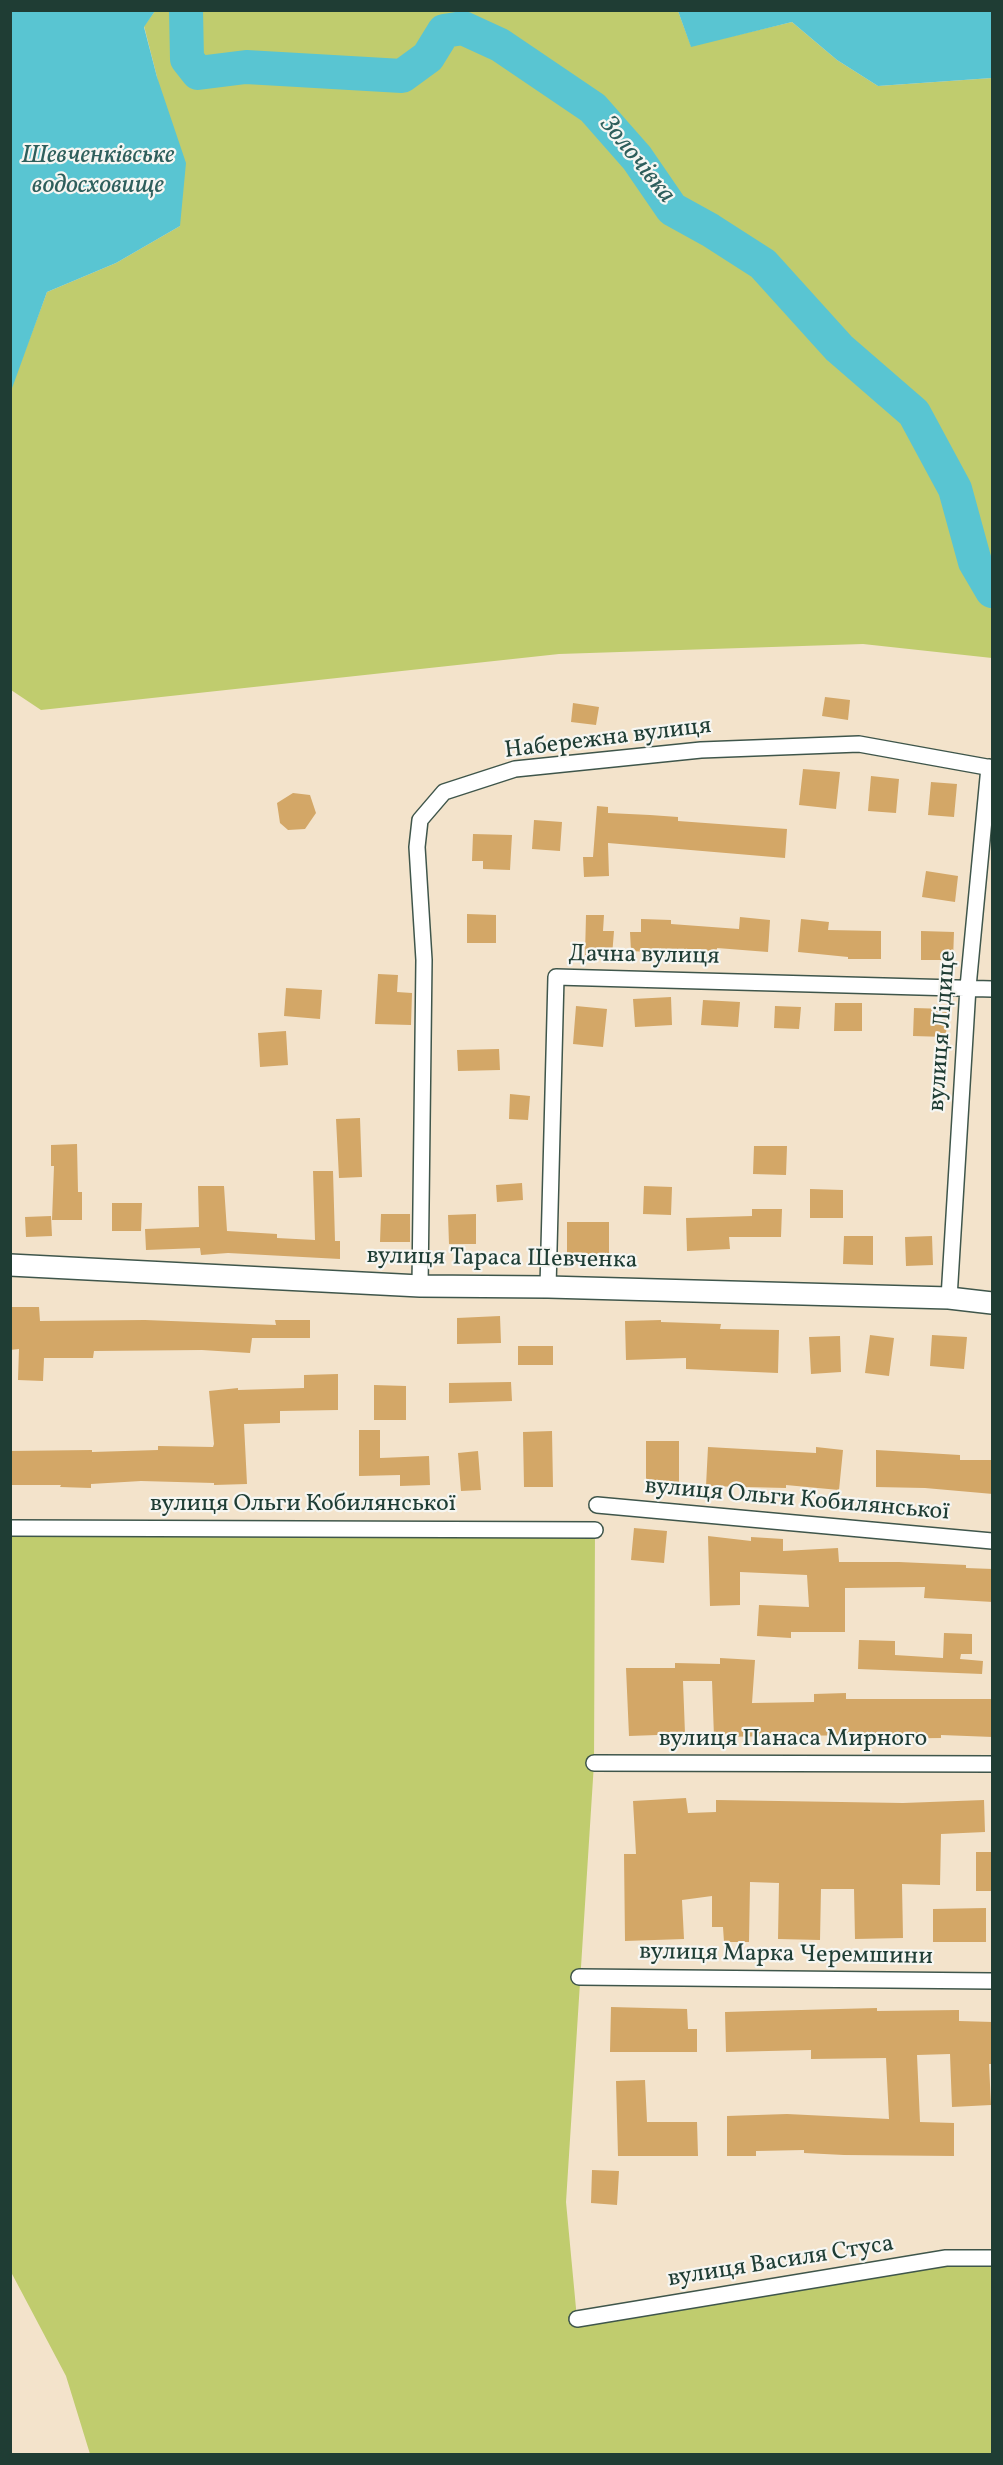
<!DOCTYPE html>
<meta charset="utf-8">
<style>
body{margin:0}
#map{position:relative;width:1003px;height:2465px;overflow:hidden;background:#f3e3cb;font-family:Vollkorn,serif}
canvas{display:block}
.frame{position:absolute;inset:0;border:12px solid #1f3d34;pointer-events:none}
</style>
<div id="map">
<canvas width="1003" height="2465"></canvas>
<div class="frame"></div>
</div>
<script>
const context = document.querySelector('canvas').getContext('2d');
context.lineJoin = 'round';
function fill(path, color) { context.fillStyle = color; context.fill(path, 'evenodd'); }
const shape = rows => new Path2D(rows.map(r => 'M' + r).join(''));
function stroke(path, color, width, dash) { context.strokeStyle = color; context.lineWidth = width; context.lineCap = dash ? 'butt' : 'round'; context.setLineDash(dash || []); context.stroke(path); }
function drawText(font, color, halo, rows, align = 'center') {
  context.font = font + ' Vollkorn,serif'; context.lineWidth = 4.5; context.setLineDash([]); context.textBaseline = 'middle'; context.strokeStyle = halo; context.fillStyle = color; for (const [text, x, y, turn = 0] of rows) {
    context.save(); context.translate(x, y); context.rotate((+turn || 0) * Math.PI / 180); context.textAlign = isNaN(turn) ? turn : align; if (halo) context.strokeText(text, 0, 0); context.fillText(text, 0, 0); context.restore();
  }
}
fill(shape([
 [155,11,678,11,691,46,792,22,837,60,878,86,992,78,992,658,863,644,559,654,41,710,11,690,10,391,47,292,116,263,180,226,157,77,144,26],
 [10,1528,595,1530,594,1763,566,2202,577,2319,992,2258,992,2454,90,2454,66,2376,11,2272]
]), '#c0cc6e');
fill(shape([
 [11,10,155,11,144,27,157,77,186,163,180,226,116,263,47,292,11,391],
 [678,11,992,11,992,78,878,86,837,60,792,22,691,47]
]), '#59c5d2');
stroke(shape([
 [186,10,187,59,198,73,246,67,402,76,428,57,444,31,463,28,500,45,593,108,637,158,672,209,710,230,763,264,839,348,914,413,955,489,975,562,992,591]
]), '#59c5d2', 34);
fill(shape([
 [825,697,850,700,848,720,822,716],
 [573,703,599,707,596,725,571,722],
 [803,769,840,772,836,809,799,805],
 [871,776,899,779,896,813,868,811],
 [931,782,957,784,954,817,928,815],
 [293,793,310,795,316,813,305,829,288,830,280,823,277,803],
 [597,806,608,807,608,813,650,815,678,817,678,821,787,829,785,858,608,843,609,876,584,877,583,857,593,857],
 [534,820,562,822,560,851,532,849],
 [473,834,512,835,510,870,483,869,483,861,472,861],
 [926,871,958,876,955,902,922,897],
 [467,914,496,915,496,943,467,943],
 [586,915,604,915,603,931,614,931,612,956,585,955],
 [740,917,770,920,768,952,717,948,717,956,631,951,630,932,641,932,641,919,671,920,671,924,739,929],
 [801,919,829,922,828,930,881,931,881,959,848,959,848,957,798,952],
 [921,931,954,932,953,960,921,960],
 [378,974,398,975,397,992,412,993,411,1025,375,1024],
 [286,988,322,990,320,1019,284,1016],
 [671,997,672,1025,635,1027,633,999],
 [703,1000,740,1002,738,1027,701,1025],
 [835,1003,862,1003,862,1031,834,1031],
 [576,1006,607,1009,603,1047,573,1044],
 [775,1006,801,1007,799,1029,774,1028],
 [914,1008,947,1009,946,1037,913,1036],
 [286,1031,288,1065,260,1067,258,1033],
 [499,1049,500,1070,458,1071,457,1050],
 [510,1094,530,1096,528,1120,509,1119],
 [360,1118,362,1177,339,1178,336,1119],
 [77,1144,78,1192,82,1192,82,1220,52,1220,54,1166,51,1166,51,1145],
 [754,1146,787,1146,786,1175,753,1174],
 [313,1171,333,1171,335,1241,340,1241,340,1259,228,1253,201,1255,200,1248,146,1250,145,1229,199,1227,198,1186,224,1186,227,1231,277,1234,277,1238,315,1240],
 [522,1183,523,1200,497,1202,496,1185],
 [644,1186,672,1187,671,1215,643,1214],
 [810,1189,843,1190,843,1218,810,1218],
 [112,1203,142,1203,141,1231,112,1231],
 [752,1209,782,1209,781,1237,729,1237,730,1249,687,1251,686,1218,752,1216],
 [381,1214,410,1214,410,1242,380,1242],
 [476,1214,476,1244,449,1244,448,1215],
 [51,1216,52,1236,26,1237,25,1217],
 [567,1222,609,1222,609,1259,567,1259],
 [844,1236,873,1236,873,1265,843,1264],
 [932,1236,933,1265,906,1266,905,1237],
 [10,1307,39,1307,40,1321,145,1320,276,1325,275,1320,310,1320,310,1338,252,1338,250,1353,202,1350,94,1351,93,1358,44,1358,43,1381,18,1380,19,1349,10,1350],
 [500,1316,501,1343,457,1344,457,1318],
 [661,1320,661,1322,721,1324,720,1329,779,1330,778,1373,686,1369,686,1358,626,1360,625,1321],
 [870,1335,894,1338,889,1376,865,1373],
 [932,1335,967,1337,964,1369,930,1366],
 [840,1336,841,1372,811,1374,809,1337],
 [518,1346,553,1346,553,1365,518,1365],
 [338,1374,338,1410,280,1411,280,1423,244,1424,247,1484,214,1485,214,1483,141,1481,91,1484,91,1488,60,1487,61,1485,10,1485,10,1451,92,1450,92,1452,158,1450,158,1446,213,1447,214,1444,209,1391,238,1388,238,1390,304,1388,304,1375],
 [511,1382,512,1401,449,1403,449,1383],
 [374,1385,406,1386,406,1420,374,1420],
 [359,1430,380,1430,380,1458,429,1456,430,1485,400,1486,400,1475,359,1476],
 [552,1431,553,1487,524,1487,523,1432],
 [646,1441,679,1441,679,1482,646,1482],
 [708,1447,816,1453,816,1447,843,1450,839,1490,786,1485,786,1488,706,1486],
 [876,1450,960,1455,960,1460,993,1460,993,1494,925,1488,876,1487],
 [478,1451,481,1490,461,1491,458,1453],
 [634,1528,667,1531,664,1563,631,1560],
 [708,1536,751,1541,751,1537,783,1539,783,1551,838,1548,839,1562,899,1562,966,1565,966,1568,993,1569,993,1602,924,1598,925,1587,845,1588,845,1632,791,1632,791,1638,757,1636,759,1605,809,1607,807,1575,740,1572,740,1605,710,1606],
 [944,1633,972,1634,972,1654,961,1654,960,1659,983,1661,982,1674,858,1669,859,1640,895,1641,895,1655,943,1658],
 [720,1658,755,1660,752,1703,814,1702,814,1694,846,1693,846,1699,993,1699,993,1737,941,1735,941,1738,863,1739,863,1735,714,1737,712,1681,683,1681,685,1734,629,1736,626,1668,675,1668,675,1663,720,1664],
 [686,1798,688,1813,716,1812,716,1800,903,1803,984,1800,985,1832,941,1834,940,1885,902,1884,903,1938,855,1939,854,1889,821,1889,820,1940,778,1939,779,1883,750,1882,749,1942,724,1942,723,1927,712,1927,712,1896,682,1900,684,1939,625,1941,624,1854,636,1854,633,1801],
 [976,1852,993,1852,993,1891,976,1891],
 [986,1908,986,1942,933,1942,933,1909],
 [611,2007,687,2009,688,2029,697,2029,697,2052,610,2052],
 [877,2008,877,2011,959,2010,959,2021,993,2022,993,2064,989,2064,991,2105,952,2107,950,2054,917,2055,920,2122,954,2123,954,2156,844,2155,804,2153,804,2150,756,2151,756,2156,727,2156,727,2116,787,2114,889,2119,886,2058,811,2059,811,2050,726,2052,725,2012],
 [645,2080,647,2122,697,2122,698,2156,618,2156,616,2081],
 [592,2170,619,2171,617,2205,591,2203]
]), '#d3a767');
const minor = shape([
 [420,1286,424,960,417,847,420,820,444,792,515,769,701,750,859,744,992,768],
 [548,1287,556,977,992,989],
 [949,1298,968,987,989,767],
 [597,1505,992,1541],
 [10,1528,595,1530],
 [594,1763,992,1764],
 [579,1977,992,1981],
 [577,2319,946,2258,992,2258]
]);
const secondary = shape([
 [10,1265,420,1286,548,1287,949,1298,992,1303]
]);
stroke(minor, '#3f564b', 18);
stroke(secondary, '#3f564b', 24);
stroke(minor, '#fff', 15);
stroke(secondary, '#fff', 21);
drawText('24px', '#1f3d34', '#f6f6f2', [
 ["Набережна вулиця",608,740,-7],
 ["Дачна вулиця",644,957,1],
 ["вулиця Лідице",944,1031,-86],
 ["вулиця Тараса Шевченка",502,1260,1],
 ["вулиця Ольги Кобилянської",797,1501,5],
 ["вулиця Ольги Кобилянської",303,1506],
 ["вулиця Панаса Мирного",793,1741],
 ["вулиця Марка Черемшини",786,1956,1],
 ["вулиця Василя Стуса",781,2263,-9]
]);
drawText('italic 26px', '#2e5f5c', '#f6f6f2', [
 ["Шевченківське",98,157],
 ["водосховище",98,187],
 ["Золочівка",636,161,51]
]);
</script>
